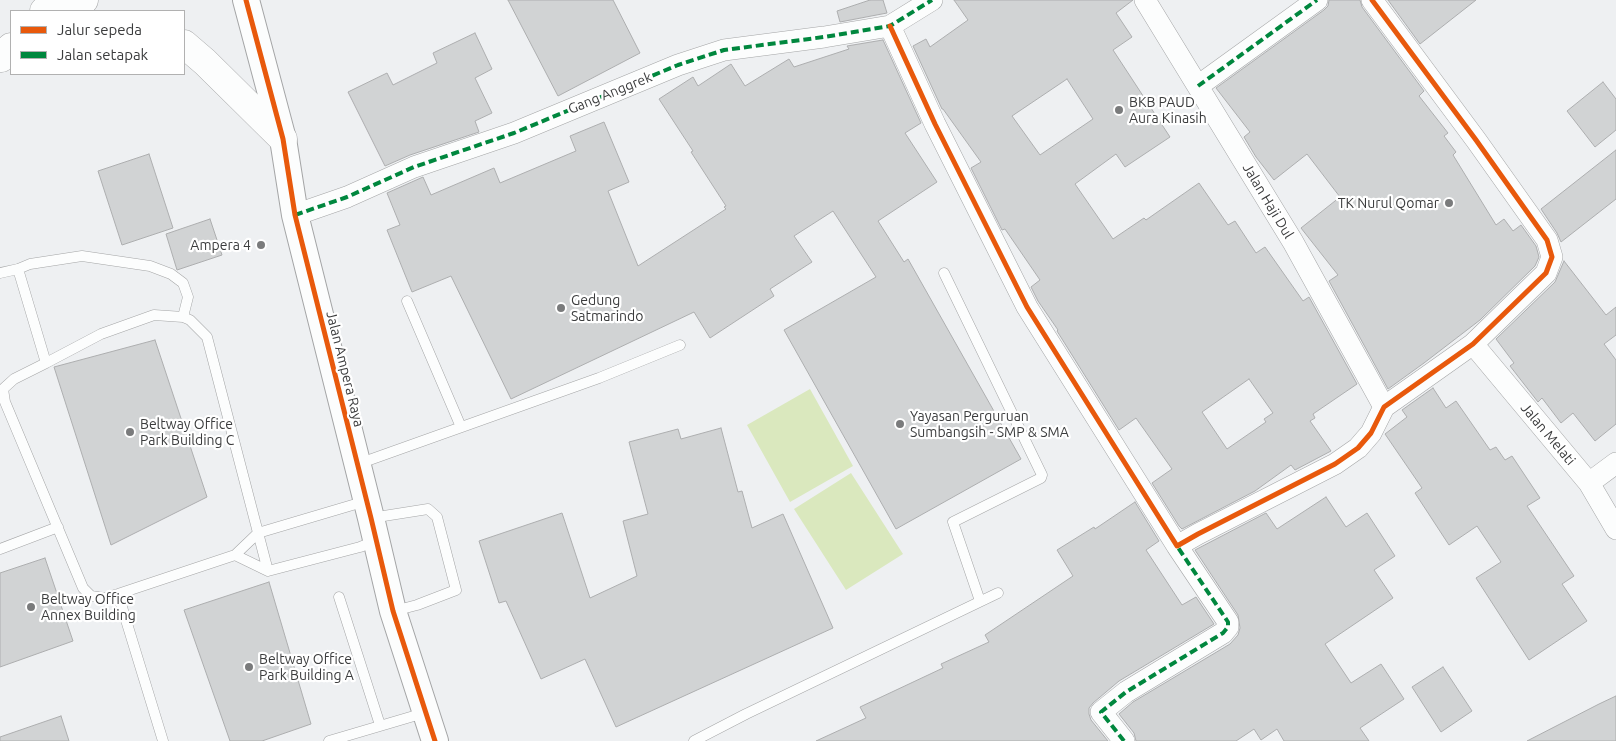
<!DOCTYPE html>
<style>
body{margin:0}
#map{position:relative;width:1616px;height:741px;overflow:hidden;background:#eef0f2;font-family:Ubuntu,sans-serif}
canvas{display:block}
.legend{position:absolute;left:10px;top:10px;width:175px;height:65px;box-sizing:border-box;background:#fff;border:1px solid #b1b1b1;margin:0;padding:6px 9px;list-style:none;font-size:15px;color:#3b3c3d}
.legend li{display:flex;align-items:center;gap:10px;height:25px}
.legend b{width:25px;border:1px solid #b1b1b1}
</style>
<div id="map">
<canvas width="1616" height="741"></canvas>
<ul class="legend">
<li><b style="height:6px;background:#e8590c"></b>Jalur sepeda</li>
<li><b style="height:6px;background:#00873e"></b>Jalan setapak</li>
</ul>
</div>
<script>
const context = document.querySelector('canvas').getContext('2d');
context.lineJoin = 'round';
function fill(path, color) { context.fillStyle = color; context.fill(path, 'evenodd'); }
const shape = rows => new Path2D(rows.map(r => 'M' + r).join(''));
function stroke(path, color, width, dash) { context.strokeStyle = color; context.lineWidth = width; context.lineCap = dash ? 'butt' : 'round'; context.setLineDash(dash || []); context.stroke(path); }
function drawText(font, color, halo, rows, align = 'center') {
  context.font = font + ' Ubuntu,sans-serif'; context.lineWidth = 4.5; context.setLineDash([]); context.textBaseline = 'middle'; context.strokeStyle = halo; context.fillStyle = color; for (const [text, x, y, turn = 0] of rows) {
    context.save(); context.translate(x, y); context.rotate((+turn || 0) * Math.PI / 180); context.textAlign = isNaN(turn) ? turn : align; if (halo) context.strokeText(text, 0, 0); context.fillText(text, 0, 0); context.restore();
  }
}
fill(shape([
 [810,389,853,466,790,502,747,425],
 [851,473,903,554,846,590,794,509]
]), '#dae8be');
const building = shape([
 [508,0,613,0,640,53,558,96,508,0],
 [870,0,883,0,887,13,840,22,837,11,870,0],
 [954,0,1133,0,1116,13,1132,37,1113,50,1170,137,1125,167,1116,154,1075,184,1113,239,1144,218,1146,220,1199,183,1228,225,1235,221,1256,253,1265,247,1303,301,1309,297,1357,384,1313,414,1315,418,1310,421,1331,451,1295,470,1291,465,1255,491,1182,529,1179,526,1152,483,1172,469,1136,418,1119,430,1057,331,1058,330,1038,301,1031,287,1040,280,1005,229,1002,230,971,168,981,162,943,109,942,109,913,46,926,39,930,47,968,20,954,0],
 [1067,79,1093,119,1040,155,1012,116,1067,79],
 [1249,379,1273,413,1264,419,1266,422,1227,449,1202,412,1249,379],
 [1329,0,1360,0,1362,7,1424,91,1419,96,1448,133,1444,136,1456,152,1453,155,1496,225,1504,219,1513,231,1521,225,1536,246,1539,257,1535,266,1480,320,1424,363,1388,389,1329,281,1338,275,1301,228,1340,197,1307,154,1274,180,1256,157,1244,137,1250,132,1216,88,1324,10,1328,6,1329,0],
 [1388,0,1476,0,1420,44,1388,0],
 [475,33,492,69,475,78,492,113,475,121,479,132,410,155,385,166,348,92,387,73,393,85,437,63,433,53,475,33],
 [883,40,921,123,905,133,937,182,878,221,904,262,908,259,1021,459,896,529,784,330,876,277,833,211,794,236,812,262,770,289,774,296,710,338,694,312,511,399,451,276,412,292,387,230,400,225,387,193,423,177,431,195,494,168,500,183,576,151,570,136,604,122,629,182,608,191,638,266,726,209,724,207,726,206,691,152,693,151,659,99,693,77,698,86,731,64,745,86,789,59,794,67,849,49,847,46,883,40],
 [1603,82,1616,99,1616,130,1595,147,1567,111,1603,82],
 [1616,150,1616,199,1561,242,1557,233,1541,209,1616,150],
 [149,154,173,228,122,245,98,171,149,154],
 [210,219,222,255,177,270,166,234,210,219],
 [1564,261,1606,315,1616,307,1616,335,1604,344,1616,360,1616,424,1595,441,1573,413,1561,423,1542,398,1538,402,1510,366,1514,363,1496,339,1555,282,1564,261],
 [155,340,207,497,111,545,54,367,155,340],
 [1433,388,1446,408,1456,401,1490,450,1496,447,1505,460,1512,456,1540,498,1527,506,1574,576,1562,584,1587,621,1529,660,1476,578,1501,562,1477,526,1449,545,1415,493,1422,488,1385,434,1407,417,1402,410,1433,388],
 [721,428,738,492,742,491,752,528,783,514,833,628,616,727,585,659,541,679,506,601,499,603,479,541,562,513,590,598,637,576,623,521,648,514,629,442,678,429,681,439,721,428],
 [1326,497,1346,527,1367,513,1395,556,1374,570,1393,598,1325,644,1351,683,1381,664,1404,699,1360,728,1369,741,1284,741,1277,729,1261,740,1254,729,1236,741,1136,741,1134,733,1119,714,1133,702,1230,644,1238,635,1240,628,1238,615,1195,550,1266,513,1277,529,1326,497],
 [1135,502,1159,541,1146,550,1182,605,1196,597,1214,624,1119,681,1093,703,1089,708,1089,714,1091,720,1108,741,816,741,866,718,860,707,943,668,941,664,989,642,985,635,1073,576,1057,550,1094,527,1095,529,1135,502],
 [45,558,73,641,0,667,0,573,45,558],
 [269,582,311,724,262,741,230,741,184,610,269,582],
 [1443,667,1472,711,1441,732,1412,687,1443,667],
 [1616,696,1616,741,1527,741,1599,704,1616,696],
 [61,716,69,741,0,741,0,737,61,716]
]);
fill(building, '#d1d3d4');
stroke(building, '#adaeaf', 1);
const service = shape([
 [0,273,18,269],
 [944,273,1042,475,1041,478,953,522,980,601],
 [407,301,461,427],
 [183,317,188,297,183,283,171,274,150,266,82,256,30,264,18,269,46,363,14,379,3,389,5,402,83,588,91,596,105,598,118,594,235,555,258,533,366,501],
 [46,363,101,334,154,315,183,317,190,320,207,337,268,571],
 [358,464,599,378,680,345],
 [371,518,428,509,437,517,456,590,417,605,394,611],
 [0,549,58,527],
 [235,555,268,571,360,547,376,541],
 [118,594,163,741],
 [339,597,380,725],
 [329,741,424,713],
 [694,741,746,714,998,593]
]);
const minor = shape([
 [1145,0,1293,242,1384,407],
 [890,26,935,124,1027,307,1177,546,1198,534,1335,464,1358,448,1371,433,1384,407,1473,344,1546,273,1552,257,1547,240,1476,140,1372,0],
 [1198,86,1317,0],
 [295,215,347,197,414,167,514,133,678,65,724,50,824,37,890,26,932,0],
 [1473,344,1589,483,1616,529],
 [1589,483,1616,463],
 [1124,741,1101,712,1126,692,1223,633,1228,627,1228,622,1177,546]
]);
const tertiary = shape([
 [246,0,283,139,295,215,371,518,393,611,435,741]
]);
const trunk = shape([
 [44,11,55,0],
 [68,11,84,0],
 [184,44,205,62,283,139],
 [1,58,11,47]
]);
stroke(service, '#a4a5a6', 11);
stroke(minor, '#a4a5a6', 22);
stroke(tertiary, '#a4a5a6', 28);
stroke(trunk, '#a4a5a6', 29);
stroke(service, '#fcfdfd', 10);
stroke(minor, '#fcfdfd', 21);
stroke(tertiary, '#fcfdfd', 26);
stroke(trunk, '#fcfdfd', 28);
stroke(shape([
 [1198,86,1317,0],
 [295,215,347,197,414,167,514,133,678,65,724,50,824,37,890,26,932,0],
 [1124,741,1101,712,1126,692,1223,633,1228,627,1228,622,1177,546]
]), '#00873e', 4, [8, 4]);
stroke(shape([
 [246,0,283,139,295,215,371,518,393,611,435,741],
 [890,26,935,124,1027,307,1177,546,1198,534,1335,464,1358,448,1371,433,1384,407,1473,344,1546,273,1552,257,1547,240,1476,140,1372,0]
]), '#e8590c', 5);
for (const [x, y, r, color] of [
 [1119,110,5,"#7a7b7c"],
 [1449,203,5,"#7a7b7c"],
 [261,245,5,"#7a7b7c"],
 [561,308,5,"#7a7b7c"],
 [900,424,5,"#7a7b7c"],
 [130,432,5,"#7a7b7c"],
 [31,607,5,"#7a7b7c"],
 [249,667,5,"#7a7b7c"]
]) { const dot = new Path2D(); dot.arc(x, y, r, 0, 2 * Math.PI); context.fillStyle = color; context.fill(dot); stroke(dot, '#fff', 2); }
drawText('14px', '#3b3c3d', '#fff', [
 ["Gang Anggrek",610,93,-22],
 ["Jalan Haji Dul",1268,201,59],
 ["Jalan Ampera Raya",345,369,76],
 ["Jalan Melati",1548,434,50]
]);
drawText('14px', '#3b3c3d', '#fff', [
 ["BKB PAUD",1129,102],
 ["Aura Kinasih",1129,118],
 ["TK Nurul Qomar",1439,203,"right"],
 ["Ampera 4",251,245,"right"],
 ["Gedung",571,300],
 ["Satmarindo",571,316],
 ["Yayasan Perguruan",910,416],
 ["Sumbangsih - SMP & SMA",910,432],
 ["Beltway Office",140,424],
 ["Park Building C",140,440],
 ["Beltway Office",41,599],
 ["Annex Building",41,615],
 ["Beltway Office",259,659],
 ["Park Building A",259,675]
], 'left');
</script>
